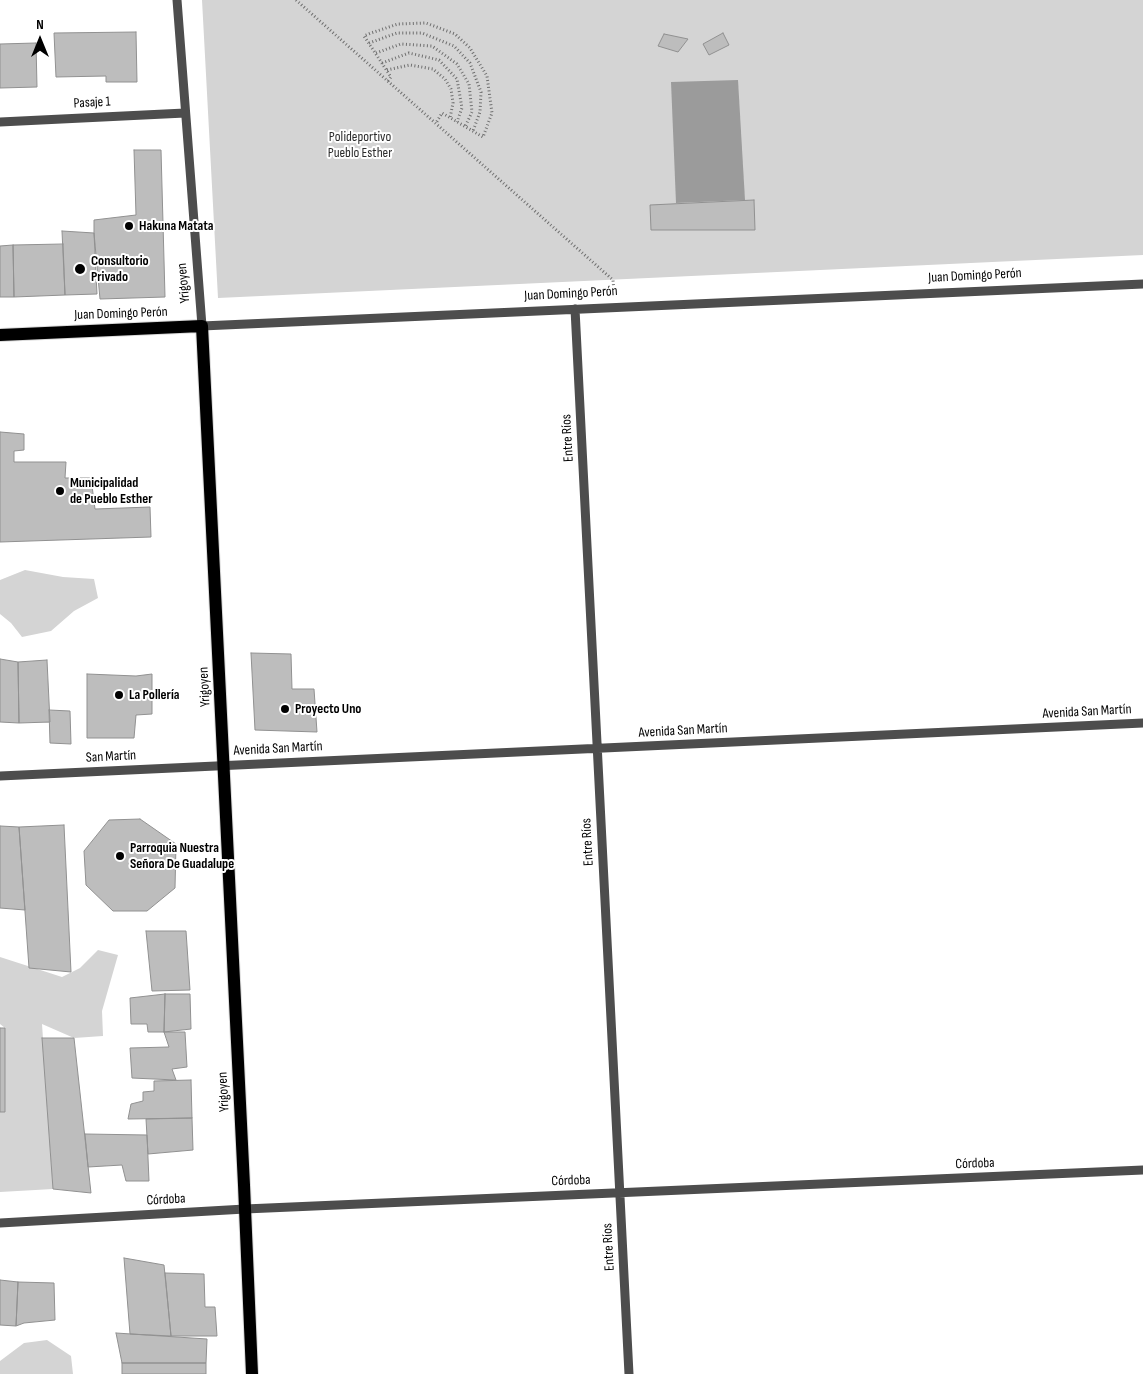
<!DOCTYPE html>
<meta charset="utf-8">
<style>
body{margin:0}
#map{position:relative;width:1143px;height:1374px;overflow:hidden;background:#fff;font-family:"Sofia Sans Condensed",sans-serif}
canvas{display:block}
.north{position:absolute;left:15px;top:15px;width:50px;height:50px;-webkit-text-stroke:4px #fff;paint-order:stroke;rotate:0deg;font-size:14px;font-weight:700;line-height:20px;text-align:center;color:#000}
.north::after{content:'';display:block;margin:auto;width:18px;height:22px;background:#000;clip-path:polygon(50% 0,100% 100%,50% 72%,0 100%)}
</style>
<div id="map">
<canvas width="1143" height="1374"></canvas>
<div class="north">N</div>
</div>
<script>
const context = document.querySelector('canvas').getContext('2d');
context.lineJoin = 'round';
function fill(path, color) { context.fillStyle = color; context.fill(path, 'evenodd'); }
const shape = rows => new Path2D(rows.map(r => 'M' + r).join(''));
function stroke(path, color, width, dash) { context.strokeStyle = color; context.lineWidth = width; context.lineCap = dash ? 'butt' : 'round'; context.setLineDash(dash || []); context.stroke(path); }
function drawText(font, color, halo, rows, align = 'center') {
  context.font = font + ' "Sofia Sans Condensed",sans-serif'; context.lineWidth = 4; context.setLineDash([]); context.textBaseline = 'middle'; context.strokeStyle = halo; context.fillStyle = color; for (const [text, x, y, turn = 0] of rows) {
    context.save(); context.translate(x, y); context.rotate((+turn || 0) * Math.PI / 180); context.textAlign = isNaN(turn) ? turn : align; if (halo) context.strokeText(text, 0, 0); context.fillText(text, 0, 0); context.restore();
  }
}
fill(shape([
 [202,0,1143,0,1143,255,218,298],
 [25,570,63,577,94,579,98,598,74,611,51,631,22,637,11,623,0,614,0,580],
 [98,950,118,955,102,1011,103,1036,74,1038,42,1024,53,1189,0,1192,0,1112,5,1112,5,1028,0,1024,0,957,62,977,80,968],
 [47,1340,71,1356,73,1374,0,1374,0,1361,24,1343]
]), '#d4d4d4');
fill(shape([
 [738,80,745,200,676,203,671,82]
]), '#9b9b9b');
const building = shape([
 [136,32,137,82,106,82,106,76,56,77,54,33,136,32],
 [723,33,729,45,709,55,703,44,723,33],
 [664,34,688,39,678,52,658,46,664,34],
 [36,43,37,87,0,88,0,44,36,43],
 [134,150,161,150,165,297,100,299,94,233,94,220,136,215,134,150],
 [754,200,755,230,651,230,650,205,754,200],
 [62,231,94,233,97,294,65,295,62,231],
 [63,244,65,295,14,297,13,245,63,244],
 [13,245,14,297,0,297,0,246,13,245],
 [0,432,24,434,24,450,14,451,14,462,66,462,65,478,91,478,95,509,150,507,151,537,0,542,0,432],
 [251,653,291,654,292,689,314,689,317,732,255,730,251,653],
 [0,659,18,662,19,723,0,722,0,659],
 [47,660,50,722,19,723,18,662,47,660],
 [87,674,136,676,152,674,152,714,136,715,134,738,87,738,87,674],
 [49,710,70,711,71,744,50,743,49,710],
 [140,819,176,844,175,888,147,911,113,911,86,885,84,851,109,820,140,819],
 [64,825,71,972,29,968,19,827,64,825],
 [0,826,19,827,25,910,0,908,0,826],
 [146,931,186,931,190,990,152,991,146,931],
 [165,994,190,994,191,1029,164,1032,165,994],
 [165,994,164,1032,148,1032,147,1024,131,1024,130,998,165,994],
 [0,1028,5,1028,5,1112,0,1112,0,1028],
 [164,1032,185,1032,187,1067,172,1069,176,1080,132,1078,130,1048,169,1047,164,1032],
 [42,1038,74,1038,91,1193,53,1189,42,1038],
 [191,1080,192,1118,128,1119,131,1104,143,1101,143,1092,154,1091,154,1081,191,1080],
 [192,1118,193,1150,148,1154,146,1119,192,1118],
 [85,1134,147,1135,149,1181,126,1181,122,1165,88,1167,85,1134],
 [124,1258,164,1265,171,1336,130,1334,124,1258],
 [165,1273,204,1274,205,1307,215,1307,217,1336,171,1336,165,1273],
 [0,1280,18,1282,16,1326,0,1325,0,1280],
 [18,1282,54,1283,55,1320,24,1323,16,1326,18,1282],
 [116,1333,207,1339,206,1363,122,1363,116,1333],
 [122,1363,206,1363,206,1374,122,1374,122,1363]
]);
fill(building, '#bdbdbd');
stroke(building, '#919191', 1);
const major = shape([
 [0,335,202,326,244,1185,252,1374]
]);
stroke(major, '#dbdbdb', 14);
stroke(shape([
 [296,0,613,280,614,292],
 [369,43,397,33,422,33,454,46,470,63,481,92,480,112,473,131],
 [376,53,401,44,432,46,457,64,469,84,472,112,465,127],
 [382,63,409,53,439,60,457,79,462,108,457,122],
 [387,70,410,65,433,69,445,79,451,89,453,103,450,118],
 [388,81,391,77,364,36,371,33,398,24,426,23,455,34,470,48,487,76,492,113,483,137,442,113,436,123]
]), '#6f6f6f', 3, [1, 2.5]);
stroke(shape([
 [177,0,202,326,1143,284],
 [0,122,185,113],
 [575,309,629,1374],
 [0,776,1143,723],
 [0,1223,245,1209,1143,1170]
]), '#4d4d4d', 9);
stroke(major, '#000', 12);
for (const [x, y, r, color] of [
 [129,226,5,"#000"],
 [80,269,6,"#000"],
 [60,491,5,"#000"],
 [119,695,5,"#000"],
 [285,709,5,"#000"],
 [120,856,5,"#000"]
]) { const dot = new Path2D(); dot.arc(x, y, r, 0, 2 * Math.PI); context.fillStyle = color; context.fill(dot); stroke(dot, '#fff', 2); }
drawText('14px', '#000', '#fff', [
 ["Pasaje 1",92,103,-3],
 ["Juan Domingo Perón",975,276,-3],
 ["Yrigoyen",184,283,-95],
 ["Juan Domingo Perón",571,294,-3],
 ["Juan Domingo Perón",121,314,-2],
 ["Entre Ríos",568,438,-93],
 ["Yrigoyen",205,687,-93],
 ["Avenida San Martín",1087,712,-3],
 ["Avenida San Martín",683,731,-3],
 ["Avenida San Martín",278,749,-3],
 ["San Martín",111,757,-3],
 ["Entre Ríos",588,842,-93],
 ["Yrigoyen",224,1092,-93],
 ["Córdoba",975,1164,-2],
 ["Córdoba",571,1181,-2],
 ["Córdoba",166,1200,-3],
 ["Entre Ríos",609,1247,-93]
]);
drawText('14px', '#2b2b2b', '#fff', [
 ["Polideportivo",360,137],
 ["Pueblo Esther",360,153]
]);
drawText('bold 14px', '#000', '#fff', [
 ["Hakuna Matata",139,226],
 ["Consultorio",91,261],
 ["Privado",91,277],
 ["Municipalidad",70,483],
 ["de Pueblo Esther",70,499],
 ["La Pollería",129,695],
 ["Proyecto Uno",295,709],
 ["Parroquia Nuestra",130,848],
 ["Señora De Guadalupe",130,864]
], 'left');
</script>
